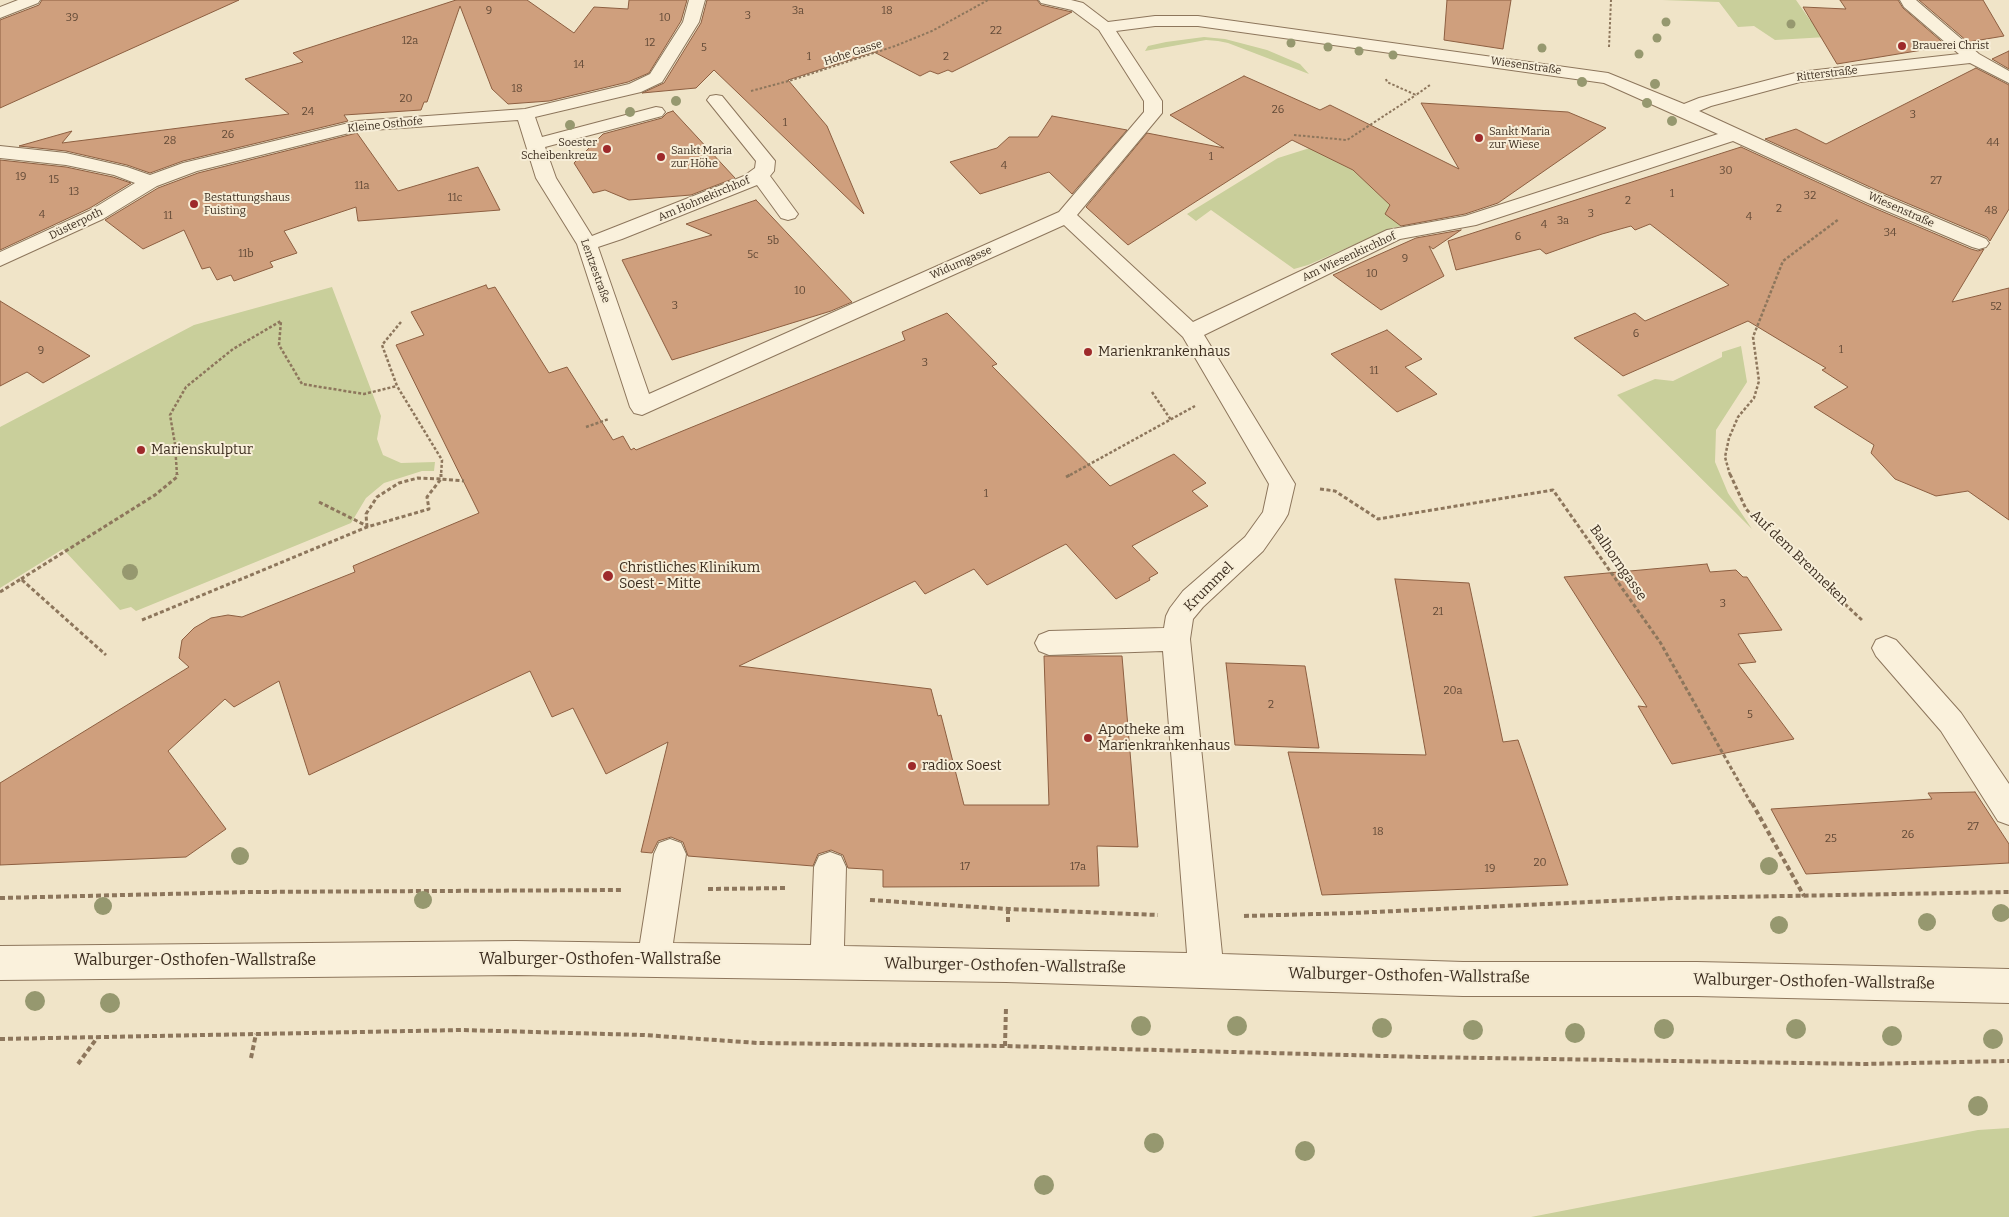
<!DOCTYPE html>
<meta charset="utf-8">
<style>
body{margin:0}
canvas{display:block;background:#f0e4c8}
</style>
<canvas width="2009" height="1217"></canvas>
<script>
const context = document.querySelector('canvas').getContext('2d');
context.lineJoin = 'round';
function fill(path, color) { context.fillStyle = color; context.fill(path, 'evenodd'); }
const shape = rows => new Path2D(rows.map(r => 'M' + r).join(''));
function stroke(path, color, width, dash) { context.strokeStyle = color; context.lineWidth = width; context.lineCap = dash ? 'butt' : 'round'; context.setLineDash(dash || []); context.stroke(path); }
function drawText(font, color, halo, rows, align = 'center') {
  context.font = font + ' Bitter,serif'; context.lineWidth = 4; context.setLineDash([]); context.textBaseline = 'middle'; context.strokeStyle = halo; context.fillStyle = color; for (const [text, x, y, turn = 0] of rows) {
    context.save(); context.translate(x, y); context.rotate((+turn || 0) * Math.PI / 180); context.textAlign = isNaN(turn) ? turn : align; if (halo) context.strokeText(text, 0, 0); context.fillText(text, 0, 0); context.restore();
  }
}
fill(shape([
 [1662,0,1796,0,1810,20,1840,22,1844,36,1775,40,1754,26,1738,27,1719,2],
 [1204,37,1225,39,1267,50,1300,64,1309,74,1228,43,1218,41,1206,40,1145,51,1148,46,1166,42],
 [1313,147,1364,176,1375,191,1381,189,1457,214,1392,228,1308,265,1294,269,1211,210,1196,221,1187,214,1278,158],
 [332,287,381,416,377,439,383,455,401,463,435,462,434,471,422,471,384,483,366,498,351,523,136,611,131,607,120,610,63,549,0,588,0,427,194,325],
 [1741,346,1747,382,1716,430,1715,462,1728,493,1752,529,1617,395,1655,379,1673,381,1722,357,1722,352],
 [2009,1128,2009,1217,1531,1217,1978,1130]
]), '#c9cf9b');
const building = shape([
 [42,0,239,0,0,108,0,20,39,5,42,0],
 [456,0,527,0,574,33,594,7,628,9,629,0,687,0,681,21,649,73,628,82,549,101,508,104,492,89,460,6,427,102,424,102,421,110,344,115,348,121,183,161,150,173,127,165,66,151,19,146,72,131,62,143,289,114,245,79,303,62,293,53,456,0],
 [707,0,1037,0,1041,5,1072,12,952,72,948,70,938,74,930,71,920,76,874,52,788,80,827,126,864,214,714,70,696,88,642,93,664,83,701,23,707,0],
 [1447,0,1511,0,1503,49,1444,40,1447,0],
 [1840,0,1898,0,1903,8,1947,46,1837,64,1803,7,1846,9,1840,0],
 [1919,0,1983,0,2004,36,1968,42,1919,0],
 [2009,51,2009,69,1992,59,2009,51],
 [1976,68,2009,85,2009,209,1990,241,1987,237,1883,193,1765,139,1796,129,1826,144,1976,68],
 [1244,76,1320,110,1330,105,1459,169,1421,103,1568,112,1606,128,1498,203,1465,214,1401,226,1385,214,1390,205,1353,170,1292,140,1128,245,1086,207,1147,133,1224,148,1170,115,1244,76],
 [673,111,735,178,691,195,629,200,605,190,593,193,574,163,603,134,662,118,667,113,673,111],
 [1052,116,1127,130,1072,194,1049,172,980,194,950,162,997,148,1009,137,1038,137,1052,116],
 [357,133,398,191,478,167,500,210,358,221,356,207,284,231,297,253,270,262,273,267,234,281,231,275,217,280,210,267,202,269,184,230,143,249,105,220,158,188,198,173,357,133],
 [1741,147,1867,205,1971,249,1978,251,1984,249,1952,302,2009,288,2009,520,1968,491,1936,496,1895,479,1871,453,1874,445,1814,407,1848,387,1822,370,1826,368,1748,321,1623,376,1574,338,1635,313,1645,321,1729,285,1650,224,1635,230,1631,226,1602,234,1546,254,1540,249,1456,270,1448,241,1741,147],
 [0,160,66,167,113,177,131,183,90,208,0,250,0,160],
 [756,200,852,302,831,311,672,360,622,260,712,235,686,224,756,200],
 [1461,230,1433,249,1429,246,1444,276,1381,310,1333,275,1416,238,1461,230],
 [486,285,488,289,495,287,549,373,567,367,613,440,623,436,631,450,634,448,636,450,905,340,902,332,947,313,997,364,992,366,1110,486,1174,454,1206,483,1192,491,1208,506,1132,546,1158,573,1149,578,1150,580,1116,599,1066,544,987,585,974,569,925,594,915,581,739,666,931,689,938,716,941,715,964,805,1049,805,1044,656,1122,656,1138,847,1097,846,1099,886,883,887,883,870,848,868,843,855,831,850,818,854,813,866,688,856,683,842,671,837,658,841,652,853,641,852,668,742,606,774,573,708,552,717,530,671,309,775,279,681,234,707,225,699,168,751,226,829,186,857,0,865,0,783,189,667,179,658,182,640,194,628,211,618,228,615,242,617,355,572,353,566,479,513,396,345,424,335,411,312,486,285],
 [0,301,90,356,43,383,27,372,0,386,0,301],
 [1387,330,1422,359,1405,367,1437,394,1397,412,1331,354,1387,330],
 [1707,564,1710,572,1736,570,1743,577,1747,577,1782,630,1738,634,1756,662,1738,664,1794,739,1672,764,1638,706,1647,707,1564,577,1707,564],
 [1395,579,1469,583,1503,742,1518,740,1568,885,1322,895,1288,752,1426,755,1395,579],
 [1226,663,1305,666,1319,748,1235,745,1226,663],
 [1975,792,2009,844,2009,863,1806,874,1771,809,1932,799,1928,793,1975,792]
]);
fill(building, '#cf9f7d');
stroke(building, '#8d5f41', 1);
const minor = shape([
 [18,0,40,0,38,3,0,18,0,7,18,0],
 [689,0,705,0,699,22,662,82,641,92,535,117,542,137,656,107,662,108,665,112,662,116,545,147,556,178,592,236,744,176,755,168,756,161,707,100,710,96,716,95,722,96,775,161,774,171,770,176,798,214,795,218,788,220,781,218,757,185,622,239,598,247,649,394,1059,212,1144,112,1144,101,1099,30,1072,10,1041,3,1039,0,1071,0,1083,3,1108,22,1155,16,1198,16,1608,73,1684,104,1699,98,1799,72,1959,54,1904,7,1900,0,1916,0,1979,54,2009,71,2009,83,1970,63,1800,82,1711,106,1699,111,1882,195,1986,239,1989,243,1986,247,1979,249,1972,247,1868,203,1733,141,1476,225,1400,239,1204,335,1295,484,1288,514,1284,521,1263,551,1203,607,1193,619,1190,639,1222,954,1463,962,1697,962,2009,969,2009,1003,1697,996,1463,996,1006,982,516,975,0,980,0,946,516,941,640,943,654,854,659,843,670,839,681,843,686,854,673,943,811,945,814,867,819,856,830,852,841,856,846,867,844,946,1187,953,1163,651,1049,655,1039,651,1035,643,1039,635,1049,631,1164,628,1166,616,1170,608,1183,591,1245,537,1263,512,1269,484,1183,337,1064,225,642,415,634,413,630,407,577,244,536,178,518,120,357,131,197,171,157,186,103,219,0,266,0,252,89,211,135,183,114,175,66,165,0,158,0,146,66,153,127,167,150,175,183,163,357,121,525,109,629,84,650,74,683,22,689,0],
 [1155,26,1198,26,1604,83,1718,134,1465,216,1387,230,1193,322,1077,215,1162,113,1162,101,1116,31,1155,26],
 [1886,636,1896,640,1961,713,2009,784,2009,825,1998,821,1941,731,1876,656,1872,648,1876,640,1886,636]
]);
stroke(minor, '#8d765c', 2);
stroke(shape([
 [1609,47,1611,0],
 [1386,79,1387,82,1416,95,1430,85],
 [751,91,792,80,895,46,932,31,988,0],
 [1294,135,1347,140,1416,95]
]), '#8d765c', 2, [2.5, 2]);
stroke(shape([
 [401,322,382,345,397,386,442,460,441,475],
 [1152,392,1171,420],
 [586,427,609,419],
 [177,475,175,444,170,415,186,387,233,349,281,321,279,345,302,384,364,394,397,386],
 [1070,475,1195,406],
 [1730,475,1725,457,1729,438,1738,417,1754,398,1759,381,1753,337,1783,261,1839,219]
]), '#8d765c', 2.5, [3, 2]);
stroke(shape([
 [1730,474,1746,509,1772,536,1863,621],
 [1066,477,1072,474],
 [1320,489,1335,491,1378,519,1553,490,1660,642,1752,805],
 [319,502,367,526],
 [367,527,366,514,377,497,399,483,418,478,441,479,441,474],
 [21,579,155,495,177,477,177,474],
 [0,592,21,579,106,655],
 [142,620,367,527,429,509,427,497,441,479,464,481]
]), '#8d765c', 3, [4, 2.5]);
stroke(shape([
 [1752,803,1804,896],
 [708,889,787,888],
 [0,898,249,892,622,890],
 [870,900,1008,909,1158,915],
 [1008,909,1008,923],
 [1244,916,1353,913,1674,898,2009,892],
 [0,1039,462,1030,644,1035,758,1043,1005,1046,1423,1057,1865,1064,2009,1061],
 [1005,1046,1006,1007],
 [251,1058,256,1034],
 [78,1064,97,1038]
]), '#8d765c', 4, [5, 3]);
fill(minor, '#faf1dc');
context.fillStyle = '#96986f';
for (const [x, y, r] of [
 [1666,22,4.5],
 [1791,24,4.5],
 [1657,38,4.5],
 [1291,43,4.5],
 [1328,47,4.5],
 [1542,48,4.5],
 [1359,51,4.5],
 [1639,54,4.5],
 [1393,55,4.5],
 [1582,82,5],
 [1655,84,5],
 [676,101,5],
 [1647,103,5],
 [630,112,5],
 [1672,121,5],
 [570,125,5],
 [130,572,8],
 [240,856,9],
 [1769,866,9],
 [423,900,9],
 [103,906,9],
 [2001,913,9],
 [1927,922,9],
 [1779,925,9],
 [35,1001,10],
 [110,1003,10],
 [1141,1026,10],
 [1237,1026,10],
 [1382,1028,10],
 [1664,1029,10],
 [1796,1029,10],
 [1473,1030,10],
 [1575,1033,10],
 [1892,1036,10],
 [1993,1039,10],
 [1978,1106,10],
 [1154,1143,10],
 [1305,1151,10],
 [1044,1185,10]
]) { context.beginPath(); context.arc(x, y, r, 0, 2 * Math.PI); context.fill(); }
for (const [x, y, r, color] of [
 [1902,46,5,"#9e2a2b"],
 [1479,138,5,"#9e2a2b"],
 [607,149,5,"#9e2a2b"],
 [661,157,5,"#9e2a2b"],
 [194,204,5,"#9e2a2b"],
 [1088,352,5,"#9e2a2b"],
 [141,450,5,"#9e2a2b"],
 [608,576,6,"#9e2a2b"],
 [1088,738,5,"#9e2a2b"],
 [912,766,5,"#9e2a2b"]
]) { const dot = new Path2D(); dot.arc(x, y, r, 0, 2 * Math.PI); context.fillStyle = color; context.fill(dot); stroke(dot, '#f7eed8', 2); }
drawText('11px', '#624a37', null, [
 ["9",489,11],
 ["3a",798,11],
 ["18",887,11],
 ["3",748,16],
 ["39",72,18],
 ["10",665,18],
 ["22",996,31],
 ["12a",410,41],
 ["12",650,43],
 ["5",704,48],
 ["1",809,57],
 ["2",946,57],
 ["14",579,65],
 ["18",517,89],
 ["20",406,99],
 ["26",1278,110],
 ["24",308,112],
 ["3",1913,115],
 ["1",785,123],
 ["26",228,135],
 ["28",170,141],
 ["44",1993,143],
 ["1",1211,157],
 ["4",1004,166],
 ["30",1726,171],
 ["19",21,177],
 ["15",54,180],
 ["27",1936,181],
 ["11a",362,186],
 ["13",74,192],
 ["1",1672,194],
 ["32",1810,196],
 ["11c",455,198],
 ["2",1628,201],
 ["2",1779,209],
 ["48",1991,211],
 ["3",1591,214],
 ["4",42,215],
 ["11",168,216],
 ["4",1749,217],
 ["3a",1563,221],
 ["4",1544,225],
 ["34",1890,233],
 ["6",1518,237],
 ["5b",773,241],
 ["11b",246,254],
 ["5c",753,255],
 ["9",1405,259],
 ["10",1372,274],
 ["10",800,291],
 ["3",675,306],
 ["52",1996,307],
 ["6",1636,334],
 ["1",1841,350],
 ["9",41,351],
 ["3",925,363],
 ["11",1374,371],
 ["1",986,494],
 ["3",1723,604],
 ["21",1438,612],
 ["20a",1453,691],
 ["2",1271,705],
 ["5",1750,715],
 ["27",1973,827],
 ["18",1378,832],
 ["26",1908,835],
 ["25",1831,839],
 ["20",1540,863],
 ["17",965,867],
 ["17a",1078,867],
 ["19",1490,869]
]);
drawText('11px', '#3d2e20', '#f7eed8', [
 ["Brauerei Christ",1912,46],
 ["Sankt Maria",1489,132],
 ["zur Wiese",1489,145],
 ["Soester",597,143,"right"],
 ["Scheibenkreuz",597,156,"right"],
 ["Sankt Maria",671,151],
 ["zur Höhe",671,164],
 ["Bestattungshaus",204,198],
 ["Fuisting",204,211]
], 'left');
drawText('11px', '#3d2e20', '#f7eed8', [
 ["Hohe Gasse",853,53,-18],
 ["Wiesenstraße",1526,66,8],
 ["Ritterstraße",1827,74,-7],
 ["Kleine Osthofe",385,125,-6],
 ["Am Hohnekirchhof",704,199,-23],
 ["Wiesenstraße",1901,210,24],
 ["Düsterpoth",76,224,-26],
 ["Am Wiesenkirchhof",1349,257,-25],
 ["Widumgasse",961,263,-24],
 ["Lentzestraße",595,271,70]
]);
drawText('14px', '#3d2e20', '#f7eed8', [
 ["Marienkrankenhaus",1098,352],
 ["Marienskulptur",151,450],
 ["Christliches Klinikum",619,568],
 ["Soest - Mitte",619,584],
 ["Apotheke am",1098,730],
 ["Marienkrankenhaus",1098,746],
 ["radiox Soest",922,766]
], 'left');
drawText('14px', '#3d2e20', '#f7eed8', [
 ["Auf dem Brenneken",1799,558,44],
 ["Balhorngasse",1618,563,55],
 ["Krummel",1209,587,-45]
]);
drawText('16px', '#3d2e20', '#f7eed8', [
 ["Walburger-Osthofen-Wallstraße",600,960],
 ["Walburger-Osthofen-Wallstraße",195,961],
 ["Walburger-Osthofen-Wallstraße",1005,966,1],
 ["Walburger-Osthofen-Wallstraße",1409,976,1],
 ["Walburger-Osthofen-Wallstraße",1814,982,1]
]);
</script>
